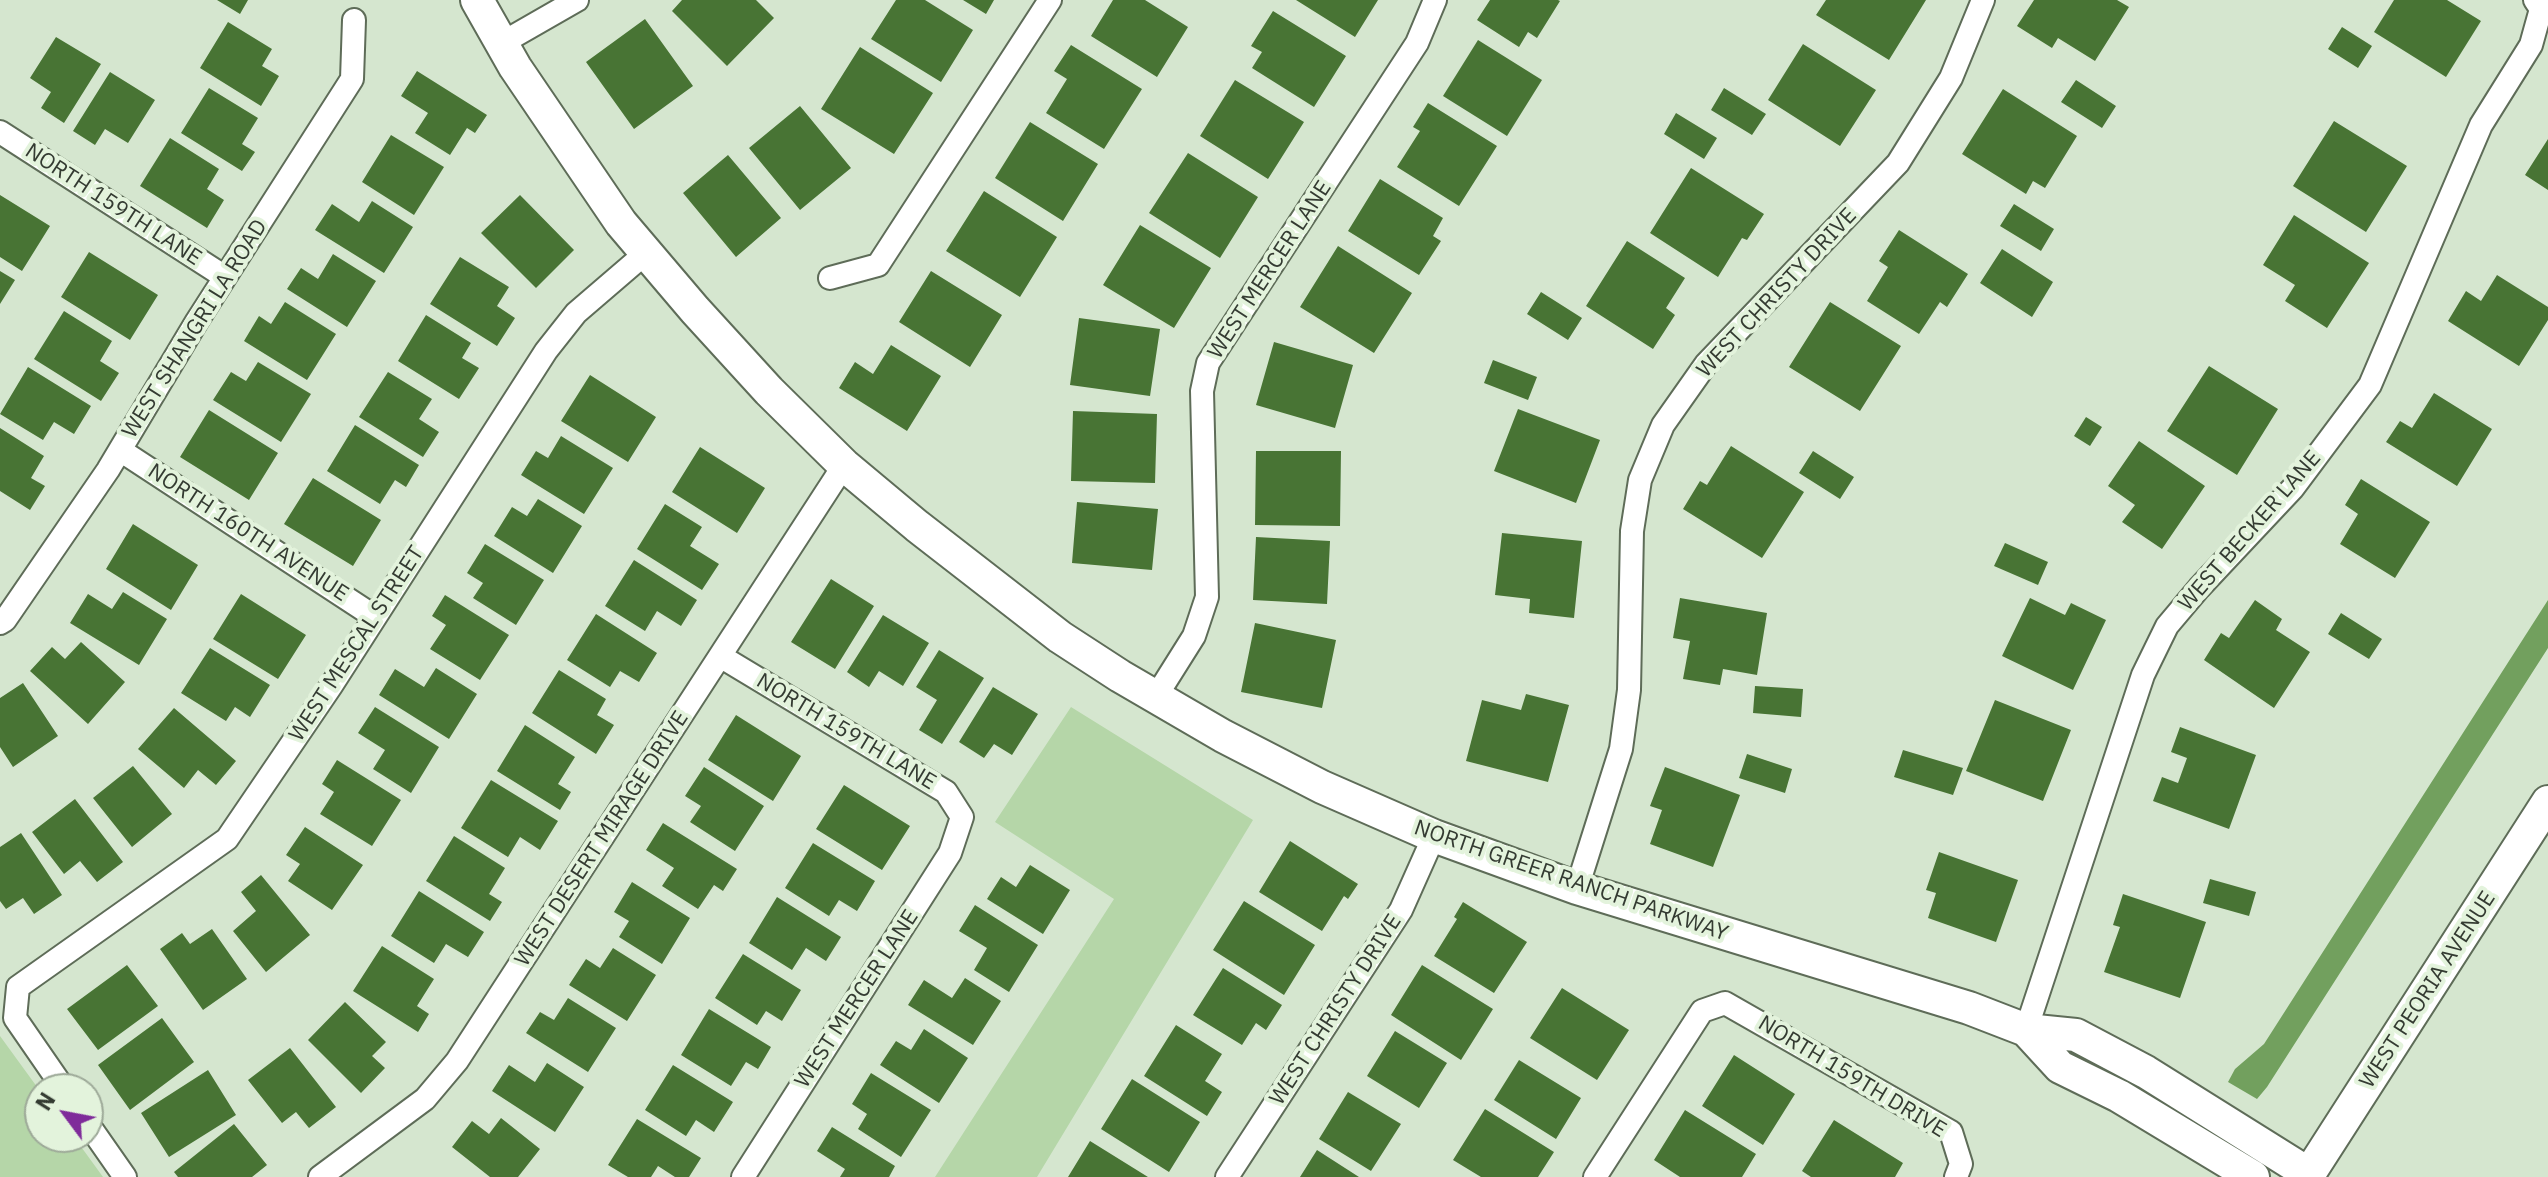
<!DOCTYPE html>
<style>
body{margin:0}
#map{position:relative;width:2548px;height:1177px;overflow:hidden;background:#d5e6cf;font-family:"IBM Plex Sans",sans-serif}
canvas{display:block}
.north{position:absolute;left:24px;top:1073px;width:80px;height:80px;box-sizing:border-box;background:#e3f3dc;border:2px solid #9da998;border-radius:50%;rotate:302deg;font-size:22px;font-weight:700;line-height:32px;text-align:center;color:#343b32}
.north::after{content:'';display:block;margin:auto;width:28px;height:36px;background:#7f2b9a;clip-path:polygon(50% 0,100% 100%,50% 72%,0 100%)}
</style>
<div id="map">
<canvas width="2548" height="1177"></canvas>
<div class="north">N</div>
</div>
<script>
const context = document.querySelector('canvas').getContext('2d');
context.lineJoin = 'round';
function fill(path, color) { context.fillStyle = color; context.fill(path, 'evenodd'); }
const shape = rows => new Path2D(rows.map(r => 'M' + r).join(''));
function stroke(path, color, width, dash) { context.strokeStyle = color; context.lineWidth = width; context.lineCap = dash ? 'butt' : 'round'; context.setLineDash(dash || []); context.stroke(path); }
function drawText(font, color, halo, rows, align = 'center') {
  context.font = font + ' "IBM Plex Sans",sans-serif'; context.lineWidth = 8; context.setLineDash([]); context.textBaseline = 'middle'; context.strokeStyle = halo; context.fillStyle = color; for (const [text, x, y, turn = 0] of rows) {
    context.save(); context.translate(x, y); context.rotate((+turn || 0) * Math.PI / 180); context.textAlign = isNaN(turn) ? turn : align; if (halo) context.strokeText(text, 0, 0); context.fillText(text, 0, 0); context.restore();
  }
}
fill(shape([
 [1071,707,1253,820,1037,1177,935,1177,1114,899,995,822],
 [0,1036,40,1091,40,1137,74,1137,103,1177,0,1177]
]), '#b5d6a8');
fill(shape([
 [2548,600,2548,648,2267,1087,2257,1099,2228,1082,2235,1069,2264,1044]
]), '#72a05e');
fill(shape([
 [217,0,248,0,240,14],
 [682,0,756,0,774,18,727,66,672,11],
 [896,0,925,0,973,30,941,82,871,39],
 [963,0,994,0,986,14],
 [1113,0,1145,0,1188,27,1157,77,1091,36],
 [1296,0,1378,0,1355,37],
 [1490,0,1558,0,1560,1,1537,38,1528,32,1519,47,1477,20],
 [1826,0,1926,0,1889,60,1816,15],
 [2034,0,2117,0,2129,7,2095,61,2058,38,2052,48,2017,26],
 [2394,0,2447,0,2481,21,2446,77,2374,32],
 [1273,11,1346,56,1314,107,1252,68,1262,52,1251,46],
 [645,19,693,86,634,129,586,62],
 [228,22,272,49,262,66,279,76,261,106,200,68],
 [2342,27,2372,46,2358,68,2328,49],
 [56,37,101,64,64,123,41,108,51,92,30,78],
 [1478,40,1542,80,1507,136,1443,96],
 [1803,44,1876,90,1840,146,1768,100],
 [1071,45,1142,89,1104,149,1046,113,1067,79,1054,71],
 [860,47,933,93,894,154,821,109],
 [417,71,487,115,475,133,467,128,450,155,415,133,428,113,401,96],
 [110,72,155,100,128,143,105,129,95,145,73,131],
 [1235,80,1304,122,1268,179,1200,136],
 [2076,80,2116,106,2102,128,2061,102],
 [209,88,258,118,242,144,255,152,242,171,181,133],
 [1724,88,1766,114,1752,135,1711,110],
 [2003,89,2077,136,2045,188,2033,181,2026,194,1962,154],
 [1428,103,1497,146,1459,206,1397,167,1420,131,1413,127],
 [800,106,851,168,800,210,749,148],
 [1676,113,1717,138,1704,159,1664,134],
 [2334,121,2407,166,2366,232,2293,186],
 [1030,122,1098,164,1063,221,995,178],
 [391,135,444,167,414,215,362,182],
 [170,138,219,169,207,189,224,200,207,228,140,186],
 [2548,139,2548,190,2525,175],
 [1188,153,1258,197,1220,258,1149,213],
 [728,155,781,218,736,257,683,193],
 [1691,168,1764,214,1747,240,1742,238,1718,277,1650,233],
 [1380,179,1443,218,1433,236,1441,241,1419,275,1348,231],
 [984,191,1057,237,1020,297,946,251],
 [0,195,50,226,22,271,0,257],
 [520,195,574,250,536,288,481,233],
 [372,201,413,227,384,273,315,230,332,204,359,222],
 [2014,204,2054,229,2041,251,2000,226],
 [2294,215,2369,263,2327,328,2285,301,2295,285,2263,265],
 [1140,225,1211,268,1174,328,1103,285],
 [1899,230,1968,274,1947,307,1940,302,1919,334,1867,301,1888,267,1879,261],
 [1627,241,1685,278,1666,308,1675,315,1653,349,1586,306],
 [1338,246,1412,293,1374,353,1300,307],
 [2002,249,2053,282,2032,317,1980,283],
 [89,252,158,295,130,340,61,297],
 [333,254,376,281,347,327,287,289,301,268,318,279],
 [460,257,509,287,497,306,515,318,497,346,430,304],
 [0,271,15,280,0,304],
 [931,271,1002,315,970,367,899,322],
 [2497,275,2548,307,2548,320,2519,366,2448,321,2466,291,2481,301],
 [1541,292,1582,318,1568,340,1527,314],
 [285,302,336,334,307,380,244,341,259,316,271,324],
 [1830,302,1901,346,1860,411,1789,367],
 [64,311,112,341,100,361,119,373,101,401,34,359],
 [426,315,471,343,462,358,479,368,459,399,398,361],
 [1079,318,1160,329,1150,396,1070,385],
 [1274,342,1353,365,1335,428,1256,405],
 [891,345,941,376,907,431,839,388,855,362,873,374],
 [1493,360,1537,377,1528,400,1484,383],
 [258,362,311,394,281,442,213,400,231,372,246,381],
 [2209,366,2278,409,2237,475,2167,431],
 [28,367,91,406,74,434,54,422,43,440,0,414],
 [388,372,432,399,419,419,439,432,423,457,359,417],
 [590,375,656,417,628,462,561,421],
 [2434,393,2492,429,2457,486,2386,442,2400,421,2412,428],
 [1518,409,1600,440,1576,503,1494,471],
 [209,410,278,453,249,500,180,457],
 [1073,411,1157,414,1155,483,1071,481],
 [2086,417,2102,427,2090,446,2074,436],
 [355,425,419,465,406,487,395,480,380,504,327,471],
 [0,428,44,456,31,478,45,486,30,510,0,491],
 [561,436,613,468,584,514,521,475,536,451,548,458],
 [2139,441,2205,486,2162,549,2122,522,2135,505,2108,486],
 [1731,446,1804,492,1762,558,1683,509,1700,481,1707,485],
 [700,447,765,488,737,533,672,492],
 [1256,451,1341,451,1340,526,1255,525],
 [1813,451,1854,477,1840,499,1799,473],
 [313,478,381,520,353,566,284,524],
 [2361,479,2430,522,2395,578,2340,544,2358,514,2345,505],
 [538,499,582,526,553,573,494,536,512,507,527,516],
 [1077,502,1158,509,1152,570,1072,563],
 [665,504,702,527,690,546,719,564,702,590,637,549],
 [133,524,198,565,171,610,106,569],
 [1502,533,1582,541,1574,618,1529,613,1530,599,1495,595],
 [1256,537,1330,541,1327,604,1253,600],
 [2005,543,2048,562,2038,585,1994,566],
 [485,544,544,580,516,625,473,598,483,583,467,573],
 [634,560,697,600,681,626,657,611,645,631,605,606],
 [831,579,874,606,835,669,791,642],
 [123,592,167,619,139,665,70,623,88,594,112,609],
 [241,594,306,635,278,679,213,639],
 [445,595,509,635,480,680,430,649,446,625,432,616],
 [1680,598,1767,613,1757,675,1723,669,1720,685,1683,679,1690,641,1673,638],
 [2030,598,2065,615,2071,603,2106,620,2073,690,2002,656],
 [2255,600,2282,619,2276,630,2310,652,2274,708,2204,660,2221,633,2229,638],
 [2341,613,2382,639,2369,659,2328,634],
 [596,614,657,653,639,682,620,671,610,687,567,660],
 [883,615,929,643,903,686,879,671,869,687,847,672],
 [1255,623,1336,640,1322,708,1241,692],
 [81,642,125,682,88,724,30,671,52,647,65,659],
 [210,648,270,685,250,717,235,707,226,721,181,693],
 [939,650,984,678,942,744,919,730,937,700,916,687],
 [436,668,477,694,449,739,379,695,395,669,424,687],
 [559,670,606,699,597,715,614,725,596,754,532,713],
 [23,683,58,736,13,767,0,747,0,698],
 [1755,686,1803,689,1801,717,1753,713],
 [993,687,1038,714,1012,755,994,744,984,758,959,742],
 [1526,694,1569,705,1548,782,1466,761,1482,700,1521,710],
 [1995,700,2071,730,2043,801,1966,771],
 [375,707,439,747,411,793,373,769,385,750,358,733],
 [174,708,236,761,216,785,198,770,184,788,138,749],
 [736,715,801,756,773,801,708,760],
 [525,725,575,757,558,784,571,792,560,810,497,771],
 [2180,727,2256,755,2229,829,2153,801,2162,777,2178,783,2187,758,2171,752],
 [1903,750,1963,768,1953,795,1894,777],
 [1747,754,1792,769,1785,793,1739,778],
 [337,760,401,800,372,846,320,814,334,792,322,784],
 [133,766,172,814,132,847,93,798],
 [704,767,764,806,735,851,690,822,701,806,685,796],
 [1665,767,1740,795,1713,867,1650,844,1662,810,1650,806],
 [491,780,558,821,540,850,520,837,508,857,461,828],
 [844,785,910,826,882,870,816,829],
 [75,799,123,862,97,882,80,861,64,874,32,832],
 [663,823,737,869,723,891,714,885,698,909,662,886,674,868,646,850],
 [305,827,363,865,332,910,288,881,300,864,286,855],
 [21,833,62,895,34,914,23,898,6,909,0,901,0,847],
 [454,836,505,868,489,894,502,902,490,921,426,881],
 [1290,841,1358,884,1348,899,1344,896,1322,931,1259,892],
 [813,843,875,881,857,911,839,900,829,916,785,888],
 [1939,852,2018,880,1996,942,1928,918,1936,893,1926,890],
 [1030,865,1070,890,1043,934,987,899,1001,877,1016,887],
 [261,875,310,935,266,972,233,931,256,911,241,892],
 [2210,879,2256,892,2249,916,2203,903],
 [632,882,690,918,662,964,619,937,629,921,614,912],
 [419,891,484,932,468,957,446,944,434,963,391,936],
 [2123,894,2206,922,2180,998,2104,972,2120,927,2113,925],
 [777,897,841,937,826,961,806,948,792,970,749,943],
 [1244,901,1315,945,1284,995,1213,950],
 [1463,902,1527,942,1494,993,1434,956,1457,919,1454,917],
 [975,905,1038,945,1009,992,974,970,987,948,959,931],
 [212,929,247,979,203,1010,160,949,182,933,190,944],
 [382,946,434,979,417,1006,429,1014,418,1032,353,991],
 [613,948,656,975,627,1021,569,985,586,959,600,968],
 [743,954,801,990,782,1021,766,1011,757,1025,715,998],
 [127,965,158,1006,98,1050,67,1009],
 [1422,965,1493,1009,1461,1060,1391,1015],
 [1223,968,1282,1005,1266,1030,1256,1023,1242,1045,1193,1015],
 [965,978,1001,1001,973,1045,908,1005,924,980,952,998],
 [1562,988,1629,1030,1597,1080,1530,1038],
 [568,998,616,1028,588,1072,526,1033,540,1012,554,1020],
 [345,1002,386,1042,372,1056,385,1068,361,1093,308,1040],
 [709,1009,771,1047,758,1069,746,1062,731,1086,681,1055],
 [162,1018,194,1062,130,1110,98,1065],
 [1176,1025,1222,1054,1205,1081,1222,1092,1207,1116,1144,1076],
 [924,1029,968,1058,939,1103,880,1065,896,1041,911,1050],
 [1395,1031,1447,1063,1419,1108,1367,1076],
 [290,1048,336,1107,309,1128,296,1112,282,1123,248,1080],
 [1734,1055,1795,1094,1763,1145,1702,1106],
 [1519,1060,1581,1098,1556,1139,1494,1100],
 [547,1063,584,1087,555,1132,492,1091,509,1065,535,1082],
 [673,1065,733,1102,714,1132,696,1120,686,1136,645,1110],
 [208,1070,236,1115,169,1157,141,1113],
 [871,1073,931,1110,901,1157,858,1129,867,1114,852,1104],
 [1132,1079,1200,1122,1169,1172,1101,1129],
 [1348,1092,1401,1124,1371,1171,1319,1139],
 [1485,1109,1554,1152,1538,1177,1481,1177,1453,1160],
 [1685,1110,1756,1154,1742,1177,1680,1177,1654,1160],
 [501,1118,540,1149,518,1177,490,1177,452,1147,472,1121,489,1134],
 [637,1119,701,1158,689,1177,675,1177,658,1166,651,1177,628,1177,608,1165],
 [1834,1120,1903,1163,1895,1177,1811,1177,1802,1171],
 [234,1124,267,1165,252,1177,178,1177,174,1172],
 [832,1127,895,1166,889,1177,840,1177,845,1169,817,1151],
 [1090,1141,1148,1177,1068,1177],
 [1317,1150,1359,1177,1300,1177]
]), '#487434');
const street = shape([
 [502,43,577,0],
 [0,132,225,277],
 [830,278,878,265,1050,0],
 [120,450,375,617],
 [0,623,5,620,108,470,197,321,352,79,354,20],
 [720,656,946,792,962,817,950,853,743,1177],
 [1155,698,1194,636,1207,597,1202,391,1208,363,1417,43,1435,0],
 [1577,888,1621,749,1629,690,1632,531,1640,480,1663,425,1706,364,1898,163,1951,78,1983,0],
 [2026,1030,2143,675,2167,626,2199,588,2293,488,2370,385,2481,125,2531,45,2541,9,2535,0],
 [64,1089,15,1018,18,987,227,839,331,686,546,351,576,313,647,252],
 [88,1124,125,1177],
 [320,1177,425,1099,457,1061,844,465],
 [1227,1177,1401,910,1434,836],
 [1595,1177,1702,1011,1725,1003,1951,1132,1961,1164,1956,1177]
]);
const secondary = shape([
 [477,0,515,67,621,223,695,310,769,391,844,465,917,526,1060,637,1120,676,1223,736,1322,787,1434,836,1577,888,1969,1008,2026,1030,2076,1035,2146,1072,2309,1174],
 [2026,1030,2060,1067,2119,1096,2253,1177],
 [2307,1177,2548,802]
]);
stroke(street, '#5e6c58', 26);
stroke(secondary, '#5e6c58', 36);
stroke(street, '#fff', 22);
stroke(secondary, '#fff', 32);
drawText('22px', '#343b32', '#e3f3dc', [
 ["NORTH 159TH LANE",113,205,33],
 ["WEST MERCER LANE",1270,270,-57],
 ["WEST CHRISTY DRIVE",1777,293,-47],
 ["WEST SHANGRI LA ROAD",195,329,-58],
 ["WEST BECKER LANE",2250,531,-49],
 ["NORTH 160TH AVENUE",248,533,33],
 ["WEST MESCAL STREET",357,644,-57],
 ["NORTH 159TH LANE",846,732,31],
 ["WEST DESERT MIRAGE DRIVE",602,839,-57],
 ["NORTH GREER RANCH PARKWAY",1571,881,19],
 ["WEST PEORIA AVENUE",2428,990,-57],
 ["WEST MERCER LANE",857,999,-57],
 ["WEST CHRISTY DRIVE",1336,1010,-57],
 ["NORTH 159TH DRIVE",1852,1077,31]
]);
</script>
